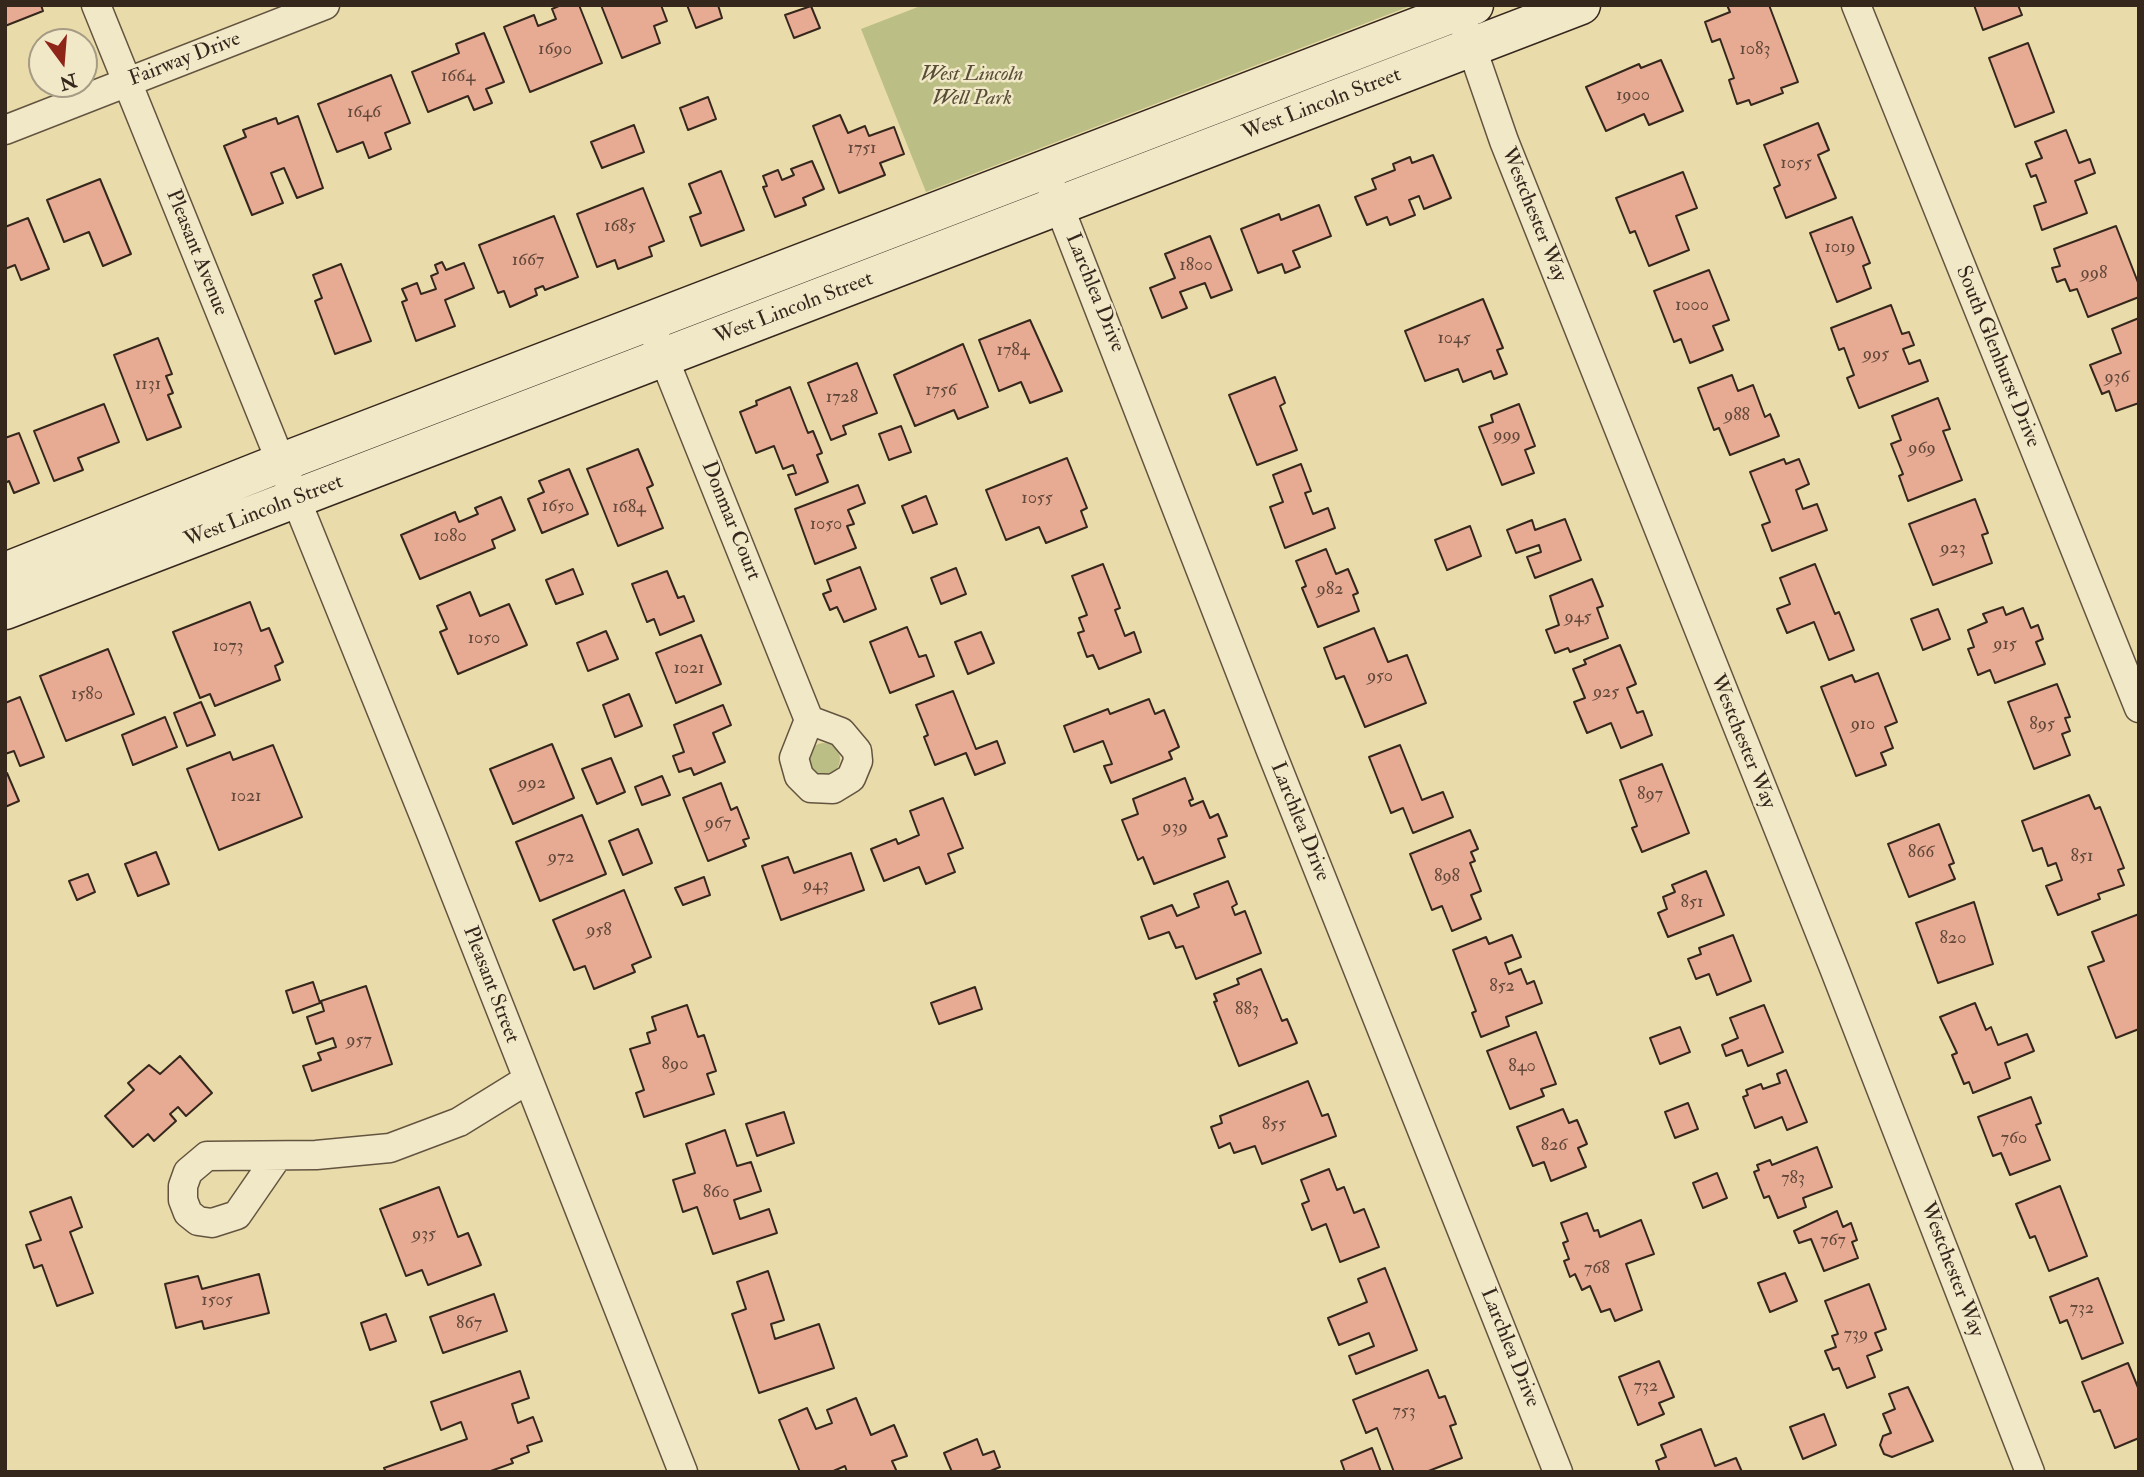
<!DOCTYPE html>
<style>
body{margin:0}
#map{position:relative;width:2144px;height:1477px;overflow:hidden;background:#eadcaa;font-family:"IM FELL Double Pica",serif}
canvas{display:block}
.frame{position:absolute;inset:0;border:7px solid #36271d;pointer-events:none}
.north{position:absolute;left:28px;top:28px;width:70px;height:70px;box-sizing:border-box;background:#f1e8c8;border:2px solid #a69b84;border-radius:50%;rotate:164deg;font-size:19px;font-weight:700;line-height:28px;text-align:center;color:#36271d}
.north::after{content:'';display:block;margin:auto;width:24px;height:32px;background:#8f2418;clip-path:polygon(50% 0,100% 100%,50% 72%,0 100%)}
</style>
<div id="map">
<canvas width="2144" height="1477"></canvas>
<div class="frame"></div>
<div class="north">N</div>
</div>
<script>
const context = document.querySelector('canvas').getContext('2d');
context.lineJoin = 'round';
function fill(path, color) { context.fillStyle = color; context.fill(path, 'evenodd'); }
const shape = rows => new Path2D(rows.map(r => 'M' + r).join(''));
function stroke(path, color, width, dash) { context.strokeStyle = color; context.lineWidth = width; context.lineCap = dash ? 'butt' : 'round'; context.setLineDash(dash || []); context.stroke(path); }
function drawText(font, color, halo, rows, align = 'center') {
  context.font = font + ' "IM FELL Double Pica",serif'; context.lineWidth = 5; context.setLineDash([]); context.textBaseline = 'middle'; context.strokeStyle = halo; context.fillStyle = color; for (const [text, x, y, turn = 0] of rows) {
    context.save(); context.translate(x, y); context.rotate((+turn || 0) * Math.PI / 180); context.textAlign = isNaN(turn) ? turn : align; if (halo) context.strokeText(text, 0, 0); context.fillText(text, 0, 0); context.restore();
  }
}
fill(shape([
 [923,5,1413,5,926,192,861,29],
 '808 759a16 16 0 1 1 32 0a16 16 0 1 1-32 0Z'
]), '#bcbf85');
const building = shape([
 [5,5,41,5,43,11,5,26,5,5],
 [561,5,579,5,602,63,530,92,504,27,534,15,538,26,556,19,552,9,561,5],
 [601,5,661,5,667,21,654,26,660,43,622,58,601,5],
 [687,5,718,5,722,18,696,28,687,5],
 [1727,5,1769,5,1798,82,1781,88,1783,93,1751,105,1749,100,1737,104,1729,80,1734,78,1720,39,1712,42,1705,22,1730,12,1727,5],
 [1974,5,2018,5,2022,15,1983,30,1974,5],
 [811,6,820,28,794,38,785,15,811,6],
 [484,33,504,82,486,89,492,103,474,110,468,96,428,112,412,72,459,53,456,44,484,33],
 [2028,43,2054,112,2015,127,1989,58,2028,43],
 [1661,60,1683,111,1649,125,1644,114,1606,131,1586,87,1639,64,1641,68,1661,60],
 [391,75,410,123,385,133,391,149,369,158,363,142,337,152,318,104,391,75],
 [708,97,716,119,688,130,680,108,708,97],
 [840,115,848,133,865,126,869,136,894,127,904,154,880,163,885,175,839,193,813,126,840,115],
 [298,116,323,188,297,198,284,168,271,173,283,203,252,215,224,146,246,137,243,130,276,118,278,124,298,116],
 [1818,123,1829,150,1818,155,1836,198,1786,218,1774,188,1780,185,1764,145,1818,123],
 [634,125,644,152,602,168,591,142,634,125],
 [2066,130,2079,163,2090,159,2095,173,2075,181,2087,213,2042,230,2034,206,2046,202,2036,175,2031,177,2026,164,2042,158,2035,142,2066,130],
 [1433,155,1451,198,1424,209,1419,196,1409,200,1415,215,1390,225,1387,217,1367,225,1355,197,1376,189,1372,179,1395,170,1393,164,1410,157,1412,163,1433,155],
 [812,161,824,189,803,198,806,205,775,217,763,187,767,186,763,176,778,170,782,180,794,175,791,169,812,161],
 [721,171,744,230,701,246,690,217,701,213,689,184,721,171],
 [1683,172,1697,208,1676,216,1689,250,1649,266,1635,231,1630,233,1616,198,1683,172],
 [100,179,131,254,103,266,89,232,64,242,47,200,100,179],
 [643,188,664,241,649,247,652,256,618,269,615,260,597,267,577,214,643,188],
 [1319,205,1331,236,1293,251,1300,267,1285,273,1282,264,1258,273,1241,229,1279,214,1281,220,1319,205],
 [554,216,578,277,545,290,543,286,535,289,537,295,510,307,504,291,498,293,479,245,554,216],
 [1852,217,1870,263,1863,266,1871,288,1837,302,1810,233,1852,217],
 [28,218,49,269,21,280,15,265,5,269,5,227,28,218],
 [2116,226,2139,285,2139,297,2088,317,2077,289,2070,291,2065,279,2057,282,2052,268,2060,266,2054,249,2116,226],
 [1210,236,1232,290,1211,298,1205,283,1180,292,1187,308,1162,318,1150,288,1175,278,1165,254,1210,236],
 [442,262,446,270,464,263,474,288,445,300,455,326,416,341,402,302,407,300,402,289,417,283,421,294,436,289,431,276,438,273,435,265,442,262],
 [341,264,371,341,335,354,315,301,322,298,313,275,341,264],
 [1709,270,1729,320,1713,326,1723,350,1690,363,1681,339,1674,342,1654,291,1709,270],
 [1483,299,1503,348,1497,350,1507,374,1494,379,1491,371,1463,382,1458,369,1425,381,1405,331,1483,299],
 [1891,305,1902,334,1909,332,1914,345,1903,349,1909,364,1920,360,1928,381,1859,408,1847,378,1854,375,1844,348,1839,350,1831,328,1891,305],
 [2139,318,2139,403,2116,411,2109,391,2102,394,2090,365,2121,353,2112,329,2139,318],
 [1030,320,1062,391,1030,403,1021,382,999,391,979,340,1030,320],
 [158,338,172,374,166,376,173,393,168,395,181,427,147,440,114,355,158,338],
 [963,344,988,407,958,419,954,410,915,426,894,375,963,344],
 [857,363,877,413,843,426,846,434,831,440,808,383,857,363],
 [1732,375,1738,391,1753,385,1765,417,1770,414,1779,436,1730,455,1719,428,1714,430,1698,388,1732,375],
 [1275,377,1285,403,1280,406,1297,450,1257,465,1229,395,1275,377],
 [790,387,808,433,813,431,822,453,817,455,828,482,796,495,788,475,796,473,793,465,783,469,774,446,756,453,740,412,757,405,756,401,790,387],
 [1938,398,1950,429,1943,431,1962,480,1908,501,1899,476,1903,474,1891,444,1901,440,1892,416,1938,398],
 [104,404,119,442,78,458,83,470,54,481,34,431,104,404],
 [1519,404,1535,446,1525,450,1534,473,1502,485,1479,427,1493,422,1491,415,1519,404],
 [901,426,911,452,889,460,879,434,901,426],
 [19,433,39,483,14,493,9,481,5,483,5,438,19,433],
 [638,449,653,485,647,488,663,528,618,546,587,469,638,449],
 [1067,458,1087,508,1081,511,1087,527,1046,543,1039,527,1006,540,986,490,1067,458],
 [1784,459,1786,464,1799,459,1809,484,1796,490,1803,509,1817,504,1827,530,1772,551,1762,525,1770,522,1750,472,1784,459],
 [1301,464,1311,491,1305,493,1313,514,1328,508,1335,528,1285,548,1270,507,1283,502,1273,475,1301,464],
 [569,469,588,514,542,533,528,499,544,492,539,481,569,469],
 [858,485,865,503,848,510,854,524,847,526,856,548,815,564,795,509,858,485],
 [926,496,937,524,913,533,902,506,926,496],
 [501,497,515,530,492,540,495,548,420,579,401,535,455,512,459,522,478,514,475,508,501,497],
 [1975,499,1988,533,1982,535,1992,563,1933,585,1909,524,1975,499],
 [1565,519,1581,560,1535,578,1527,557,1541,552,1539,545,1516,553,1507,530,1532,520,1535,530,1565,519],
 [1470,526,1481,556,1447,570,1435,540,1470,526],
 [1326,549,1336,574,1348,569,1358,593,1353,595,1359,611,1318,627,1302,588,1306,586,1296,561,1326,549],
 [1103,564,1120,608,1115,610,1125,636,1134,632,1141,652,1099,669,1093,655,1087,657,1078,633,1084,631,1079,618,1087,615,1072,576,1103,564],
 [1815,564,1835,614,1839,612,1854,650,1829,660,1814,622,1787,633,1777,609,1790,604,1780,578,1815,564],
 [860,567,876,609,844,622,837,607,830,610,823,594,831,591,827,580,860,567],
 [956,568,966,594,941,604,931,578,956,568],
 [573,569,583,594,556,604,546,580,573,569],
 [667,571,678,598,684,596,694,621,660,635,654,619,647,622,632,584,667,571],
 [1592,579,1603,606,1597,608,1608,638,1570,652,1568,648,1555,653,1546,630,1559,625,1550,596,1592,579],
 [470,592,480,616,509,604,527,645,458,674,440,632,447,629,437,606,470,592],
 [250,602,261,631,269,628,283,662,275,666,280,680,215,706,210,694,200,698,173,632,250,602],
 [2003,607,2006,615,2023,608,2031,628,2038,625,2043,639,2036,642,2045,664,1995,683,1990,670,1978,675,1968,649,1974,647,1968,630,1987,622,1983,614,2003,607],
 [1938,609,1950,639,1923,650,1911,619,1938,609],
 [907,627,919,657,926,655,934,676,890,693,870,642,907,627],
 [1374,628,1388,662,1407,655,1426,703,1365,727,1344,676,1336,679,1324,648,1374,628],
 [606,631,618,659,588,671,577,643,606,631],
 [981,632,994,663,968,674,955,642,981,632],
 [701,635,721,684,676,703,656,653,701,635],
 [1620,645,1636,684,1627,688,1637,713,1643,711,1652,735,1621,748,1611,723,1587,733,1574,702,1585,698,1573,669,1586,664,1584,660,1620,645],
 [108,649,134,714,66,741,40,676,108,649],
 [1878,673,1897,722,1885,727,1893,748,1881,753,1886,765,1856,776,1821,687,1852,675,1855,682,1878,673],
 [2057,684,2070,717,2065,718,2070,731,2062,734,2070,755,2034,769,2008,702,2057,684],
 [953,691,976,749,997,741,1005,763,975,775,966,753,935,765,924,737,928,735,916,705,953,691],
 [629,694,642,726,615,737,603,705,629,694],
 [20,697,44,757,20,766,14,751,5,754,5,703,20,697],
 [1149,699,1155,714,1164,710,1179,747,1169,752,1172,759,1111,783,1104,766,1112,764,1103,741,1074,752,1064,726,1108,709,1110,714,1149,699],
 [201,702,215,735,187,746,174,713,201,702],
 [723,705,731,725,713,733,725,762,694,775,691,768,679,772,673,756,684,752,674,725,723,705],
 [165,717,177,747,133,765,122,735,165,717],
 [552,744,574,798,513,824,490,769,552,744],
 [273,745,302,817,219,850,187,769,230,752,233,760,273,745],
 [1400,745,1422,800,1443,792,1453,817,1413,833,1403,808,1391,813,1369,757,1400,745],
 [611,758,625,792,597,804,582,769,611,758],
 [1662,764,1689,833,1642,852,1632,828,1637,826,1620,780,1662,764],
 [7,773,19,801,5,807,5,774,7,773],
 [662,776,670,795,642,805,635,787,662,776],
 [1185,778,1193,799,1189,801,1191,806,1203,801,1210,818,1218,814,1227,836,1218,839,1225,857,1154,884,1143,857,1138,860,1122,820,1138,814,1133,799,1185,778],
 [721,783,731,810,737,807,749,838,743,840,746,846,708,861,683,798,721,783],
 [2089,795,2095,809,2100,807,2124,868,2118,870,2124,885,2098,894,2100,899,2058,915,2046,886,2062,880,2056,863,2048,866,2042,848,2033,851,2022,821,2089,795],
 [943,798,963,848,948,854,955,872,926,884,919,867,884,881,871,849,896,839,898,844,919,835,910,811,943,798],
 [582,815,606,874,540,901,516,842,582,815],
 [1939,824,1954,863,1949,865,1955,879,1909,897,1888,844,1939,824],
 [638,829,652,863,623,875,609,841,638,829],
 [1470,830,1478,849,1471,852,1475,861,1470,863,1481,891,1471,895,1481,919,1452,931,1442,906,1432,910,1410,854,1470,830],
 [156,852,169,884,138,896,125,864,156,852],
 [851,853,864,890,781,920,762,866,788,857,794,873,851,853],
 [1706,871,1724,915,1668,937,1658,913,1667,909,1663,897,1675,892,1672,885,1706,871],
 [88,874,95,892,77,900,69,881,88,874],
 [704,877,710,895,683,905,675,888,704,877],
 [1228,881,1237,904,1232,907,1235,915,1245,911,1261,953,1196,979,1183,946,1176,948,1169,932,1149,939,1141,917,1172,905,1177,916,1199,907,1194,894,1228,881],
 [624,890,651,957,632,965,635,972,594,989,585,966,574,970,553,920,624,890],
 [1974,902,1993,964,1938,983,1916,923,1974,902],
 [2139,914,2139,1029,2116,1038,2088,967,2104,961,2092,932,2139,914],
 [1512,935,1521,957,1505,963,1509,974,1521,969,1527,984,1534,981,1542,1003,1506,1017,1509,1026,1481,1037,1472,1013,1476,1011,1453,950,1486,937,1489,944,1512,935],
 [1733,935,1751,981,1717,995,1709,974,1696,979,1688,959,1701,954,1699,948,1733,935],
 [1261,969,1282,1021,1287,1019,1297,1043,1239,1066,1214,1002,1217,1001,1214,994,1239,984,1237,979,1261,969],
 [313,982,320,1003,293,1013,286,991,313,982],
 [366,986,392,1064,312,1091,303,1066,321,1060,318,1053,336,1047,333,1038,316,1044,307,1017,324,1011,321,1001,366,986],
 [975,987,982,1009,939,1024,931,1003,975,987],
 [1975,1003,1986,1030,1991,1027,1998,1045,2027,1034,2034,1051,2005,1063,2010,1078,1973,1093,1969,1082,1964,1084,1952,1055,1957,1053,1940,1017,1975,1003],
 [687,1005,698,1037,704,1035,716,1071,707,1074,714,1094,644,1117,636,1093,644,1090,630,1049,650,1043,647,1033,656,1030,652,1017,687,1005],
 [1764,1005,1783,1052,1748,1066,1742,1050,1726,1056,1722,1045,1738,1038,1730,1018,1764,1005],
 [1680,1027,1690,1052,1660,1064,1650,1038,1680,1027],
 [1536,1032,1556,1084,1541,1089,1544,1096,1510,1109,1487,1051,1536,1032],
 [180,1056,212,1093,186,1116,178,1107,170,1114,176,1121,154,1141,148,1134,133,1147,105,1116,134,1090,128,1083,149,1065,160,1074,180,1056],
 [1786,1070,1807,1122,1787,1130,1782,1117,1755,1128,1743,1097,1748,1095,1746,1090,1761,1084,1763,1089,1780,1083,1777,1074,1786,1070],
 [1308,1081,1322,1116,1328,1114,1336,1136,1262,1164,1255,1146,1234,1153,1230,1143,1219,1148,1211,1127,1222,1123,1220,1116,1308,1081],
 [2031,1097,2041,1123,2036,1125,2050,1160,2010,1175,2001,1153,1993,1156,1978,1117,2031,1097],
 [1688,1103,1698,1129,1675,1138,1665,1112,1688,1103],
 [1563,1109,1569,1123,1577,1120,1587,1144,1578,1148,1586,1167,1551,1181,1544,1162,1533,1166,1517,1127,1563,1109],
 [784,1112,794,1143,757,1156,746,1124,784,1112],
 [725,1130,737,1166,751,1162,761,1191,734,1200,740,1219,769,1209,777,1233,713,1254,697,1207,683,1212,673,1180,695,1173,686,1144,725,1130],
 [1817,1147,1832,1187,1803,1198,1806,1207,1778,1218,1769,1196,1764,1198,1754,1172,1759,1170,1757,1165,1770,1160,1772,1165,1817,1147],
 [1329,1169,1337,1190,1344,1187,1354,1213,1364,1209,1379,1247,1340,1262,1326,1224,1312,1230,1302,1204,1309,1201,1301,1180,1329,1169],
 [1717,1173,1727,1198,1703,1208,1693,1183,1717,1173],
 [2060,1186,2087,1256,2049,1271,2035,1236,2030,1238,2016,1204,2060,1186],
 [439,1187,458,1237,468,1233,481,1265,428,1285,422,1270,406,1276,380,1209,439,1187],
 [71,1197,82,1227,70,1232,93,1293,57,1306,42,1265,34,1268,26,1245,41,1240,30,1212,71,1197],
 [1837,1211,1843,1227,1851,1223,1857,1240,1852,1242,1858,1258,1824,1271,1811,1239,1799,1243,1794,1231,1837,1211],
 [1587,1213,1594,1231,1598,1230,1600,1237,1641,1220,1654,1254,1626,1264,1642,1310,1615,1321,1610,1309,1601,1312,1590,1286,1582,1290,1575,1274,1570,1277,1564,1261,1569,1259,1563,1243,1568,1241,1561,1223,1587,1213],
 [1385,1268,1417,1350,1356,1374,1349,1356,1374,1346,1369,1333,1339,1345,1328,1318,1367,1302,1358,1279,1385,1268],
 [768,1271,784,1320,771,1324,775,1339,819,1324,834,1368,759,1393,732,1314,746,1309,737,1282,768,1271],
 [1785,1273,1797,1301,1770,1312,1758,1283,1785,1273],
 [259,1274,269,1313,204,1329,202,1321,176,1328,165,1284,198,1276,202,1289,259,1274],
 [2098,1278,2123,1343,2082,1359,2067,1320,2060,1323,2050,1297,2098,1278],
 [1869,1284,1886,1329,1875,1333,1882,1350,1867,1356,1875,1377,1847,1388,1839,1368,1833,1370,1825,1351,1836,1347,1832,1336,1838,1334,1825,1301,1869,1284],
 [494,1294,507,1331,443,1353,430,1317,494,1294],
 [386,1314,396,1341,370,1350,361,1323,386,1314],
 [1659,1361,1674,1397,1659,1403,1664,1414,1638,1425,1619,1377,1659,1361],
 [2128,1363,2139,1390,2139,1438,2115,1448,2100,1410,2094,1412,2082,1382,2128,1363],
 [1428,1370,1439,1398,1445,1396,1456,1424,1450,1426,1462,1458,1426,1472,1394,1472,1377,1428,1366,1433,1353,1400,1428,1370],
 [520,1371,529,1398,512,1404,518,1423,533,1417,542,1441,527,1446,529,1452,511,1459,513,1463,488,1472,386,1472,384,1468,467,1439,461,1422,441,1430,431,1402,520,1371],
 [1908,1387,1933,1441,1892,1457,1884,1454,1880,1445,1883,1436,1891,1433,1883,1414,1895,1409,1889,1394,1908,1387],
 [856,1398,871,1435,894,1425,907,1456,892,1461,897,1472,847,1472,845,1466,831,1472,800,1472,779,1420,807,1408,816,1429,832,1423,827,1410,856,1398],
 [1824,1414,1836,1445,1803,1459,1790,1427,1824,1414],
 [1701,1429,1715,1466,1736,1458,1742,1472,1660,1472,1656,1461,1666,1457,1661,1445,1701,1429],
 [977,1439,983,1455,994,1451,1000,1467,988,1472,952,1472,944,1453,977,1439],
 [1372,1448,1381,1472,1345,1472,1341,1461,1372,1448]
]);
fill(building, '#e7aa92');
stroke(building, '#36271d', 2);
const street = shape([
 [96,5,431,833,683,1472],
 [1856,5,2139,708],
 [1466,31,1504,141,1834,968,2030,1472],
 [5,130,325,5],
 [1052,188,1271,751,1558,1472],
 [657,341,809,720,794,758,799,776,811,788,833,789,851,778,858,761,857,751,841,732,809,720],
 [277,1157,237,1215,212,1223,198,1221,188,1213,183,1200,183,1186,188,1172,207,1156,316,1155,390,1148,459,1122,527,1080]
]);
const secondary = shape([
 [5,572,280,463,1474,5],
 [5,610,1581,5]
]);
stroke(street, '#635440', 31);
stroke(secondary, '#36271d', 41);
stroke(street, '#f1e8c8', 28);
stroke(secondary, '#f1e8c8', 38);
drawText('18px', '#62483a', null, [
 ["1690",555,50],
 ["1083",1755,50],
 ["1664",458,77],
 ["1900",1633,96],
 ["1646",364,113],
 ["1751",862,149],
 ["1055",1796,164],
 ["1685",620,227],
 ["1019",1840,248],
 ["1667",528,261],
 ["1800",1196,266],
 ["998",2094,274],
 ["1000",1692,306],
 ["1045",1454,339],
 ["1784",1013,351],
 ["995",1876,355],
 ["936",2117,378],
 ["1131",148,385],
 ["1756",941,391],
 ["1728",842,398],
 ["988",1737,416],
 ["999",1507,436],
 ["969",1922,449],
 ["1055",1037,499],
 ["1650",558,507],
 ["1684",629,508],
 ["1050",826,525],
 ["1080",450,537],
 ["923",1953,549],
 ["982",1330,590],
 ["945",1578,618],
 ["1050",484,639],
 ["915",2005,645],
 ["1073",228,647],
 ["1021",689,669],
 ["950",1380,677],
 ["925",1606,693],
 ["1580",87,695],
 ["910",1863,725],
 ["895",2042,725],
 ["992",532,784],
 ["897",1650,795],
 ["1021",246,797],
 ["967",718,824],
 ["939",1175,828],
 ["866",1921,853],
 ["851",2082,857],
 ["972",561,858],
 ["898",1447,877],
 ["943",816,886],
 ["851",1692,903],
 ["958",599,931],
 ["820",1953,939],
 ["852",1502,987],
 ["883",1247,1010],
 ["957",359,1041],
 ["890",675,1065],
 ["840",1522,1067],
 ["855",1274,1125],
 ["760",2014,1139],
 ["826",1554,1146],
 ["783",1793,1179],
 ["860",716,1193],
 ["935",424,1235],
 ["767",1833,1241],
 ["768",1597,1269],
 ["1505",217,1301],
 ["732",2082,1309],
 ["867",469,1324],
 ["739",1856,1335],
 ["732",1646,1387],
 ["753",1404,1412]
]);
drawText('21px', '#36271d', '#f1e8c8', [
 ["Fairway Drive",185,60,-21],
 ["West Lincoln Street",1322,105,-21],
 ["Westchester Way",1533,215,68],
 ["Pleasant Avenue",196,253,68],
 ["Larchlea Drive",1094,293,68],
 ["West Lincoln Street",794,309,-21],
 ["South Glenhurst Drive",1997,357,68],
 ["West Lincoln Street",264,512,-21],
 ["Donmar Court",730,521,68],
 ["Westchester Way",1742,742,68],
 ["Larchlea Drive",1299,822,68],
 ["Pleasant Street",490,985,69],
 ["Westchester Way",1951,1270,69],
 ["Larchlea Drive",1509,1348,68]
]);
drawText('italic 21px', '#584d37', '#f1e8c8', [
 ["West Lincoln",972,75],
 ["Well Park",972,99]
]);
</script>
